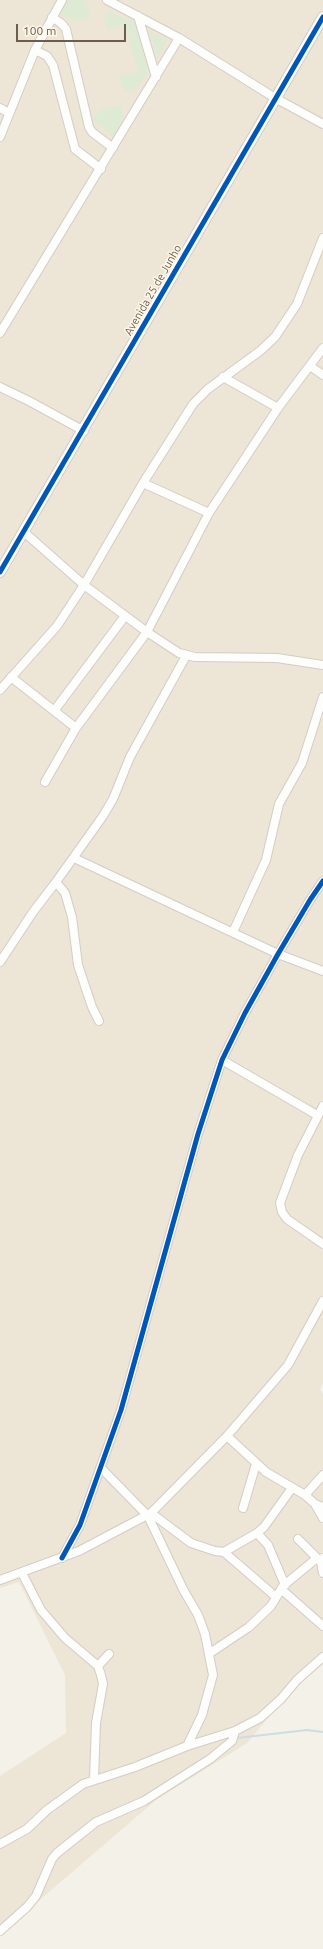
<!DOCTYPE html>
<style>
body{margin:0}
#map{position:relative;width:323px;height:1949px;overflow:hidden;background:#f4f1e8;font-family:Ubuntu,sans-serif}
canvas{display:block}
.scale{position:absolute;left:16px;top:24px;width:110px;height:18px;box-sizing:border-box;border:2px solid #6e5c4c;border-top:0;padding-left:5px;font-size:12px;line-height:14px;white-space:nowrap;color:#6e5c4c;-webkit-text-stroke:3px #fdf7e8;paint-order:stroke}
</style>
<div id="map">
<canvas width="323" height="1949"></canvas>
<div class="scale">100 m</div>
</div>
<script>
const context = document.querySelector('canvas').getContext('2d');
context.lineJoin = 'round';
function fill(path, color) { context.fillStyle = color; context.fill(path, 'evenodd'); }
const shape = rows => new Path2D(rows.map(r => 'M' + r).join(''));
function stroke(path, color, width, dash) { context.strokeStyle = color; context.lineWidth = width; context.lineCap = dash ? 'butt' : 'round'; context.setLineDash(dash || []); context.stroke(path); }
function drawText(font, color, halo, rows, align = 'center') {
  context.font = font + ' Ubuntu,sans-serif'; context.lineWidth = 3; context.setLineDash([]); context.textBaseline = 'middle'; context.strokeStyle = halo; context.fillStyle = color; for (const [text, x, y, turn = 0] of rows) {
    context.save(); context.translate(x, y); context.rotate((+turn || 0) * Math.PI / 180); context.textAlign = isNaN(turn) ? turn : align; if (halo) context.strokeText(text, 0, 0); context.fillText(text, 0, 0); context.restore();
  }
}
fill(shape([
 [0,0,323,0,323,1384,320,1389,323,1395,323,1652,247,1743,156,1800,35,1904,0,1929,0,1776,66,1733,65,1675,19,1582,0,1588]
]), '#ede5d6');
fill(shape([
 [66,0,86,0,91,18,76,21,61,15],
 [108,10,136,23,149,72,132,93,124,89,119,80,119,77,138,71,125,24,107,30,104,16],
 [150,31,168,40,157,58],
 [120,105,125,122,114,137,94,120,94,115,104,109]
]), '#dfead4');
stroke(shape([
 [237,1738,307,1730,323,1732]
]), '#cbdee2', 2);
const minor = shape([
 [107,0,179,38,275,98,323,124],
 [138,16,156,77],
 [52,17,62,24,66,29,89,127,92,132,113,148],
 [35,50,47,56,53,65,75,149,101,169],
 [0,108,9,113],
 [0,137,35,50,62,0],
 [0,333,179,38],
 [310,366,323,375],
 [223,377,278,408],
 [0,387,29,401,84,431],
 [143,483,209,513],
 [24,532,84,585,147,632,179,653,195,657,277,658,323,665],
 [11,677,76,728],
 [0,690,57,626,84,585,143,483,193,404,208,389,260,351,275,337,297,304,323,238],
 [54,711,125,616],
 [45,782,76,728,147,632,209,513,278,408,323,348],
 [74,858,278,954,323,971],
 [56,882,65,893,72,917,78,965,92,1007,99,1021],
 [233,932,266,860,279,804,302,763,323,697],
 [0,962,33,912,56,882,103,816,113,799,130,757,186,656],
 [222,1060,317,1115],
 [323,1106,298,1155,280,1203,282,1212,287,1219,323,1244],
 [227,1436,266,1472,305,1495,315,1504,323,1507],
 [101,1468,148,1516,184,1591,198,1615,205,1634,213,1675,202,1715,187,1746],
 [305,1495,323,1475],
 [315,1504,323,1518],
 [243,1508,256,1464],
 [151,1513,191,1543,215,1551,224,1552,257,1533,264,1527,292,1488],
 [257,1533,268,1545,285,1585],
 [298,1539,321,1562],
 [224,1552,276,1597],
 [62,1558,80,1525,121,1410,198,1134,222,1060,245,1013,278,954,310,900,323,881],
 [323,1558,321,1562,323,1573],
 [22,1573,41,1610,65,1638,98,1666,101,1675,103,1684,96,1723,94,1779],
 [0,1580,79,1551,151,1513,227,1436,288,1365,323,1301],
 [281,1589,323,1626],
 [210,1653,249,1627,271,1606,283,1586,317,1558],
 [98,1666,109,1654],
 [0,1844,27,1829,47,1810,83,1784,135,1767,187,1746,235,1731,260,1718,281,1699,297,1680,323,1657],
 [0,1931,27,1907,36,1896,52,1859,57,1853,96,1822,144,1801,210,1759,232,1741,235,1731]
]);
const tertiary = shape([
 [0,572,323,17]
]);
stroke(minor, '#d2cdc5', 10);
stroke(tertiary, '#d2cdc5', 12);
stroke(minor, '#fdfdfc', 8);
stroke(tertiary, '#fdfdfc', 10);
stroke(shape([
 [0,572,323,17],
 [62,1558,80,1525,121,1410,198,1134,222,1060,245,1013,278,954,310,900,323,881]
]), '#0057b8', 5);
drawText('11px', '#6e5c4c', '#fdf7e8', [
 ["Avenida 25 de Junho",153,290,-60]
]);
</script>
